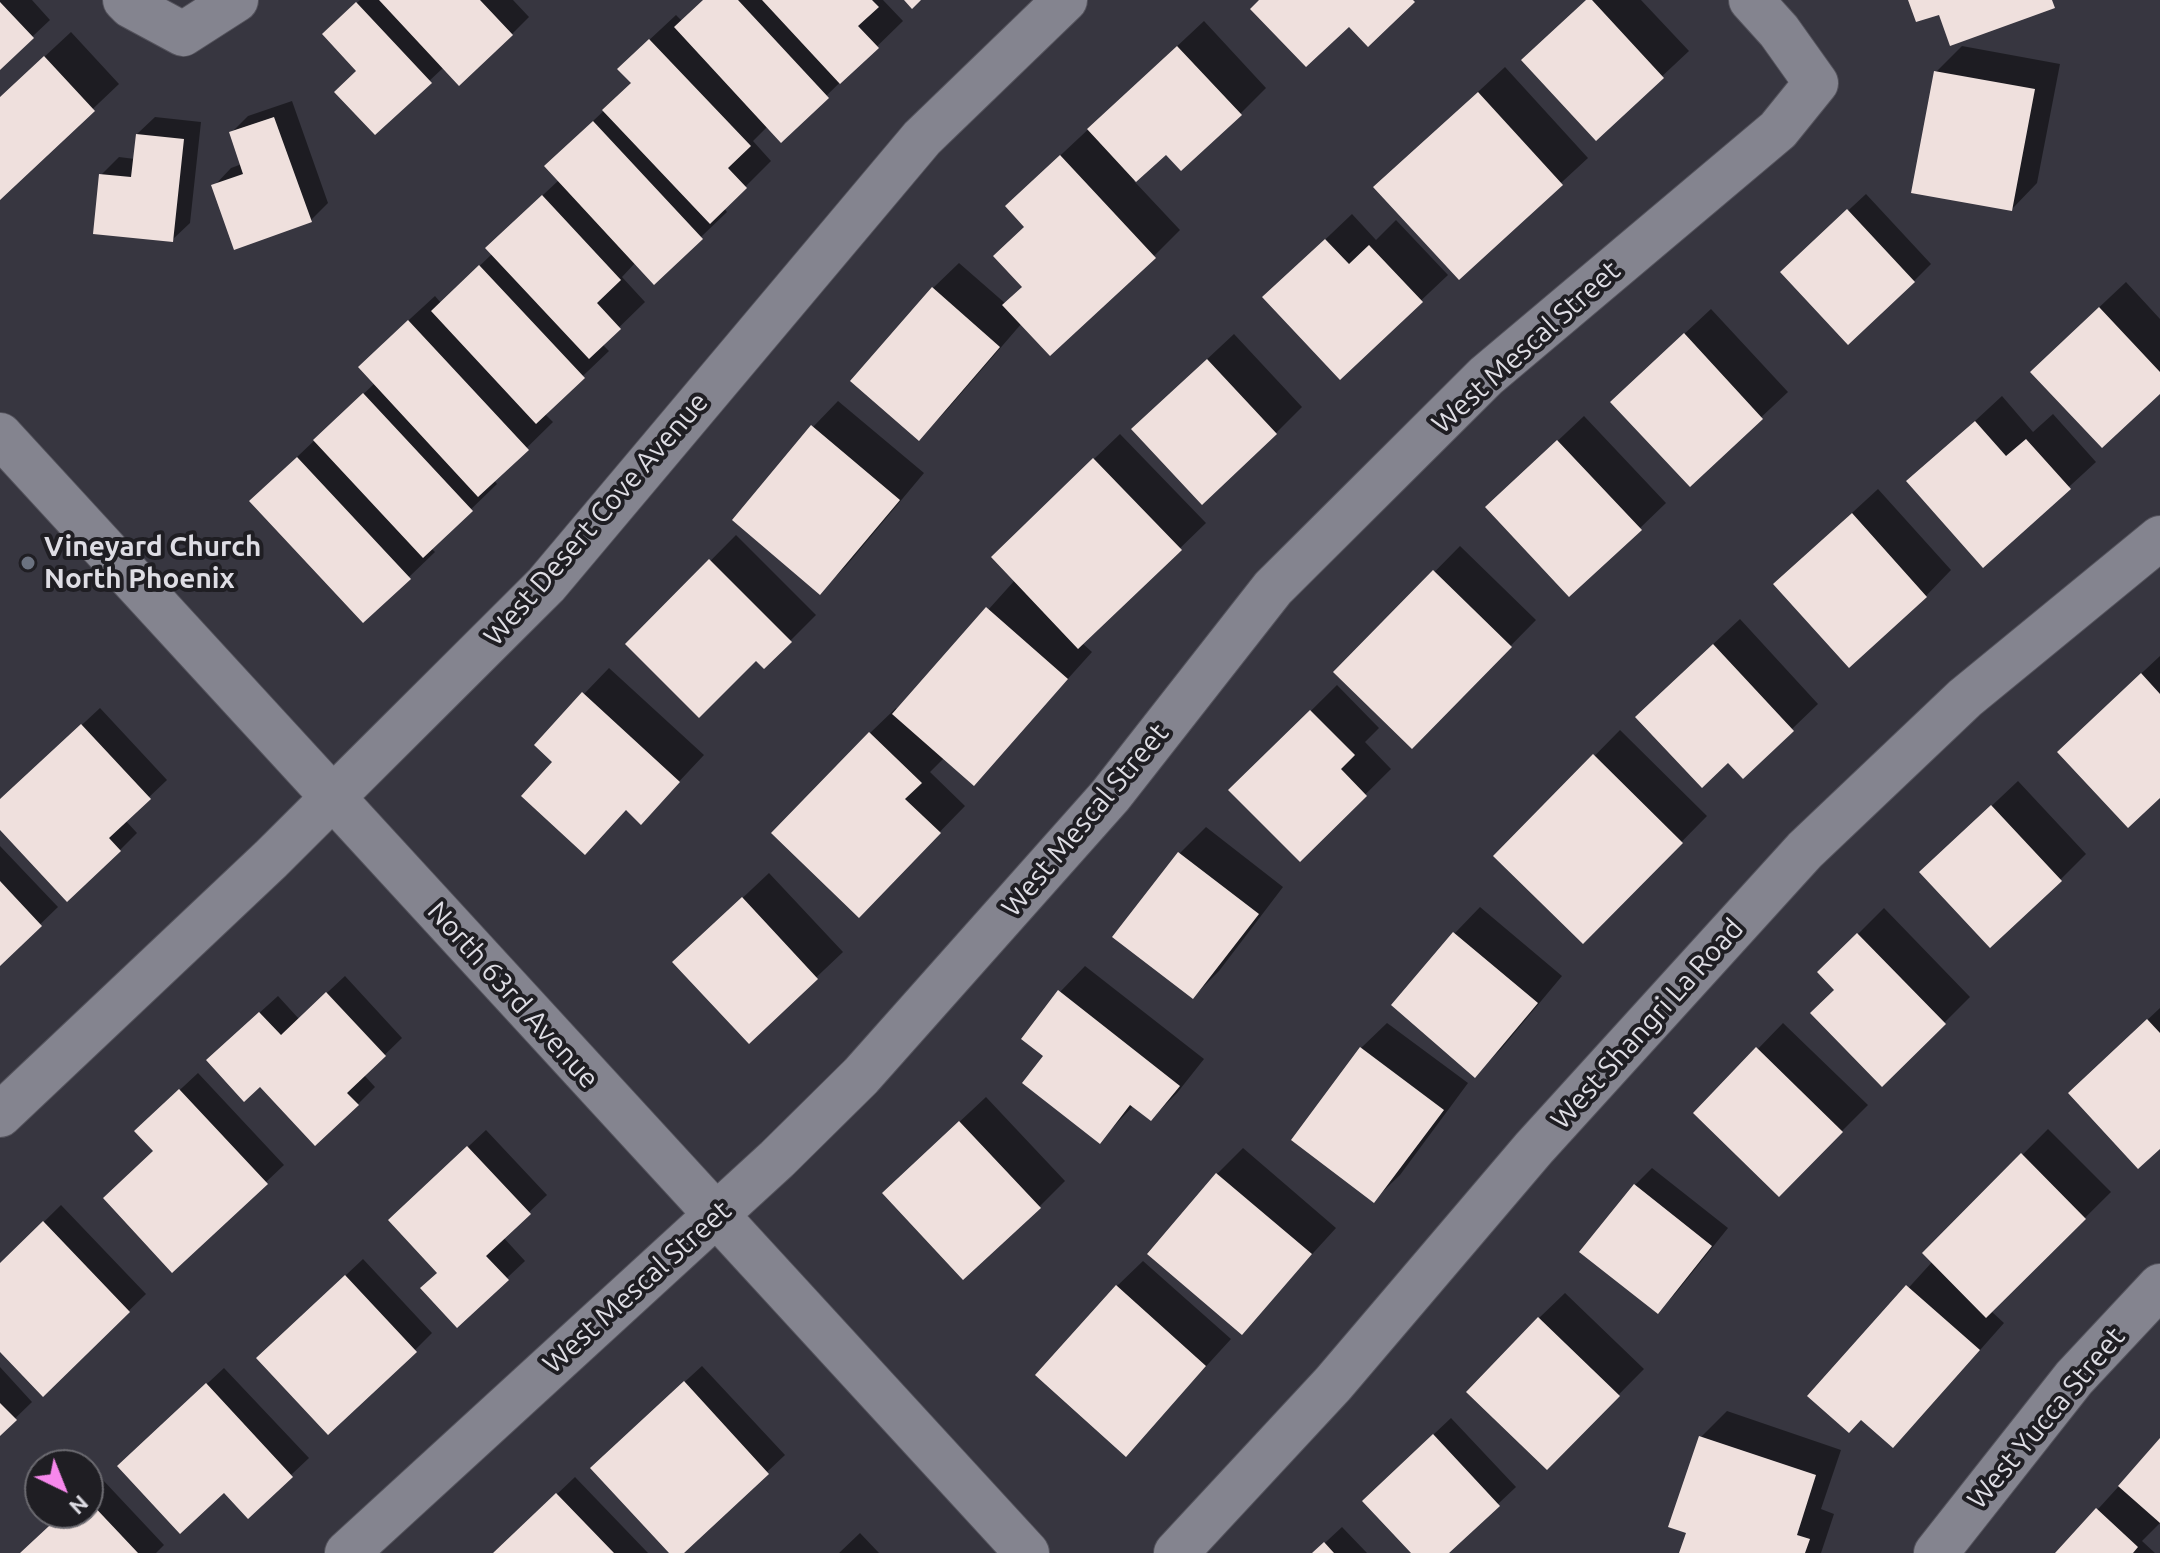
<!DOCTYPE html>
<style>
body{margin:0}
#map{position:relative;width:2160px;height:1553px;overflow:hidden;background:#373640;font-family:Ubuntu,sans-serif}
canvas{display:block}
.north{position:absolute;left:24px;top:1449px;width:80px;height:80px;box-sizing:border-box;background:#1f1e23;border:2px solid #6b6a70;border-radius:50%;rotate:137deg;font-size:22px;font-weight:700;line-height:32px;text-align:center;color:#dedde4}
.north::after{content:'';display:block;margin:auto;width:28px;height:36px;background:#f788ec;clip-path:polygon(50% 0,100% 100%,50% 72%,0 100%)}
</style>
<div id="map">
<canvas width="2160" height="1553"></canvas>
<div class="north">N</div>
</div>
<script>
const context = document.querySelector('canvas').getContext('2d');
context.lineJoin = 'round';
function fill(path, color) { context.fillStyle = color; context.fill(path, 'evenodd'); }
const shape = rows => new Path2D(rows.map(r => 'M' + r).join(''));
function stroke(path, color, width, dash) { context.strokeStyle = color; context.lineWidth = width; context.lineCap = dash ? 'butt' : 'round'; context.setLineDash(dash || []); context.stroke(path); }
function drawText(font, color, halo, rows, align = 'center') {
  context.font = font + ' Ubuntu,sans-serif'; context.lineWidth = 8; context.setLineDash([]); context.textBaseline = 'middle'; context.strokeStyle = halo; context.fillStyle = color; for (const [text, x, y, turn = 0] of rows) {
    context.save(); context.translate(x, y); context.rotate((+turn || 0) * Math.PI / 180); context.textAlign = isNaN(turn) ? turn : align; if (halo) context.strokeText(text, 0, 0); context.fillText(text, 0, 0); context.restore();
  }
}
fill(shape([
 [0,0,32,0,50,20,0,67],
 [360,0,513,0,529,17,512,34,444,67,375,132,342,17],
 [704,0,883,0,903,21,781,140,768,126,753,141,771,161,724,208,727,212,654,282,636,262,622,277,645,302,602,344,609,351,544,413,553,422,494,480,497,484,431,548,435,552,409,577,278,475,375,383,386,341,435,296,441,303,493,253,514,222,559,180,572,141,633,83,646,43,676,15,682,21],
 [1587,0,1641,0,1689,51,1596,138],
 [1204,21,1266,88,1240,114,1166,152,1134,181,1180,230,1154,256,1022,323,945,412,919,438,933,288,959,263,1006,304,1024,286,1026,226,1033,181],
 [71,32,119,84,0,197,0,98],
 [1962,46,2060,64,2037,183,2012,209,1936,72],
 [1505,67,1588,158,1459,277,1402,162],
 [292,101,328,203,310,221,214,186,231,168,242,164,231,133,248,116],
 [155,117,201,122,190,223,172,240,101,175,119,157,135,159,137,134],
 [1866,194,1931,264,1914,281,1800,255],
 [1352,214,1376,240,1396,220,1448,275,1340,377,1291,272],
 [2126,282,2160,319,2160,391,2058,346],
 [1711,309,1788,392,1690,484,1639,376],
 [1234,334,1302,407,1276,433,1159,404],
 [2002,396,2033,432,2053,414,2096,462,1984,565,1909,482],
 [838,401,924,473,846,566,820,592,813,427],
 [1584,416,1666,503,1640,528,1514,482],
 [1120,434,1206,523,1082,643,1092,652,974,783,945,757,930,772,965,806,884,889,870,733,896,708,898,710,1015,580,1019,531],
 [1878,489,1951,570,1926,596,1802,559],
 [736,535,816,615,764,667,756,658,628,644],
 [1460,546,1536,620,1412,746,1336,672],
 [1740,619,1818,704,1743,776,1663,691],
 [2160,656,2160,795,2085,726],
 [609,668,704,755,641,822,627,809,555,762,584,694],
 [1337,685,1379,728,1365,742,1391,769,1300,859,1231,790],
 [100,708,167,780,125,820,137,833,120,850,0,827,0,801],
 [1620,730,1707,816,1583,942,1496,856],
 [2018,781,2086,854,2060,880,1948,847],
 [1206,827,1283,887,1219,971,1193,997,1115,936,1180,853],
 [0,846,58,907,0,963],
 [769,873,843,952,749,1041,701,937],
 [1480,907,1562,976,1501,1049,1475,1075,1393,1005,1455,933],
 [1884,908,1970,997,1882,1085,1836,989,1820,972],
 [1085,966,1204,1059,1177,1093,1151,1119,1134,1105,1100,1141,1045,1056,1060,992],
 [345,976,402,1038,364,1075,375,1087,358,1104,226,1043,278,996,299,1019],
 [2160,1008,2160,1146,2096,1068],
 [1387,1023,1468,1083,1400,1175,1374,1200,1361,1048],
 [1783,1023,1868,1105,1779,1194,1696,1113],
 [198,1073,284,1165,173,1270,156,1151,154,1114],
 [986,1097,1065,1181,1039,1207,911,1167],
 [2048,1129,2111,1192,1991,1311,2004,1323,1918,1420,1893,1445,1862,1418,1810,1396,1933,1261,1925,1253],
 [486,1130,547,1195,503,1237,525,1261,457,1325,439,1272,408,1203],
 [1243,1148,1336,1228,1241,1332,1149,1254,1217,1174],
 [1652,1168,1728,1228,1675,1294,1658,1311,1635,1185],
 [61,1205,146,1294,43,1394,0,1349,0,1265],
 [363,1259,432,1333,415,1350,276,1341],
 [1143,1261,1231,1339,1126,1454,1117,1286],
 [1565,1293,1644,1369,1547,1467,1539,1318],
 [702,1366,785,1455,681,1553,672,1553,610,1450],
 [0,1367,32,1402,0,1433],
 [224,1368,309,1458,291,1475,224,1490,137,1449],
 [1727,1411,1841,1450,1821,1509,1834,1514,1821,1553,1681,1553,1689,1531,1701,1437],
 [1451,1418,1516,1487,1446,1553,1414,1553,1382,1483],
 [2160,1441,2160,1523,2142,1541,2155,1553,2058,1553],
 [575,1477,648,1553,495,1553],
 [102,1479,164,1545,156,1553,22,1553,65,1513,88,1513,88,1491],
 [1342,1527,1367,1553,1314,1553],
 [860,1533,879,1553,839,1553]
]), '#0007');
fill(shape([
 [379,0,480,0,513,35,459,86],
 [703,0,738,0,829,98,781,143,674,27],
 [762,0,872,0,879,7,858,26,879,48,840,84],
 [904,0,921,0,912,9],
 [1259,0,1413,0,1415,2,1368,47,1349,27,1306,67,1250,9],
 [1586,0,1592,0,1664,78,1596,141,1521,60],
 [1908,0,2052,0,2055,8,1950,46,1939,15,1916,22],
 [0,2,34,38,0,70],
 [356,2,432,83,375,135,334,92,356,71,322,34],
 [649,39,751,146,728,168,747,188,710,224,602,110,631,83,617,69],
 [1177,46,1242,115,1181,171,1166,155,1136,182,1087,129],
 [44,56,95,111,0,200,0,97],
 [1934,71,2035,89,2012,211,1911,193],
 [1478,92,1563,185,1459,280,1373,187],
 [274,117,312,222,234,250,211,185,243,174,229,132],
 [593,121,703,239,654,285,544,166],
 [136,134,184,139,173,242,93,234,99,174,131,177],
 [1060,155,1156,258,1050,356,1002,305,1022,287,993,256,1024,227,1005,206],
 [542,195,621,280,597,303,621,329,589,359,485,248],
 [1847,209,1915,282,1848,345,1780,272],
 [1325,239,1349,264,1369,245,1423,302,1340,380,1262,297],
 [479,265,585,378,536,424,431,311],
 [932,287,1000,347,919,441,850,381],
 [2099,307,2160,372,2160,394,2102,448,2030,372],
 [408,320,529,450,478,497,358,367],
 [1684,333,1763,419,1690,487,1610,402],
 [1207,359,1277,434,1202,505,1131,429],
 [363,393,473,511,423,558,313,440],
 [1975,421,2006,456,2026,439,2071,489,1983,568,1906,481],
 [811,425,900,500,820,595,732,520],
 [1557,440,1642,530,1569,597,1485,507],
 [297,457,411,579,363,623,249,501],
 [1093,458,1182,550,1078,649,991,557],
 [1852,513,1927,597,1849,668,1773,584],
 [709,559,792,642,764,669,756,661,699,718,625,644],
 [1433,570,1512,647,1412,749,1333,672],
 [986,607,1068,679,974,786,892,714],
 [1713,644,1794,731,1743,779,1728,763,1702,788,1635,717],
 [2141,673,2160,694,2160,798,2128,828,2057,752],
 [582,692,680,782,641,825,626,810,585,855,521,796,552,762,534,745],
 [1310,710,1355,755,1341,769,1367,796,1300,862,1228,790],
 [81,724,151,799,109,838,121,851,67,902,0,830,0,799],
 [869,732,922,783,905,799,941,833,859,918,771,833],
 [1593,754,1683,843,1583,944,1493,856],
 [1991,805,2062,881,1990,948,1919,872],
 [1178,852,1259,914,1193,999,1112,937],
 [0,881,42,926,0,966],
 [742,897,818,979,749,1044,672,962],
 [1453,932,1538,1003,1475,1078,1391,1005],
 [1857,933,1946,1024,1882,1087,1810,1013,1834,990,1817,972],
 [1058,990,1180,1086,1151,1121,1130,1105,1100,1144,1022,1083,1043,1056,1021,1039],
 [326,992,386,1056,347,1093,359,1105,315,1146,260,1087,244,1102,206,1060,259,1012,281,1035],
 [2147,1019,2160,1033,2160,1149,2138,1169,2068,1093],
 [1360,1047,1444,1110,1374,1203,1291,1140],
 [1756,1047,1843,1132,1779,1197,1693,1113],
 [179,1089,268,1184,172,1273,103,1198,153,1151,134,1131],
 [959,1121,1041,1208,963,1280,882,1193],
 [467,1146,531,1214,486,1256,509,1280,457,1328,420,1288,437,1273,388,1220],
 [2021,1153,2086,1219,1986,1318,1922,1253],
 [1216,1173,1312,1254,1242,1335,1147,1254],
 [1634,1184,1712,1246,1658,1314,1579,1252],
 [43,1221,130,1312,43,1397,0,1352,0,1263],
 [345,1275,417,1352,328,1435,256,1358],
 [1116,1285,1206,1366,1126,1457,1035,1375],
 [1906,1285,1980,1350,1893,1448,1861,1420,1849,1433,1807,1396],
 [1538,1317,1620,1396,1547,1470,1466,1392],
 [684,1381,769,1474,684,1553,669,1553,590,1468],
 [206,1383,293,1477,248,1519,224,1493,180,1534,117,1466],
 [0,1403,17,1420,0,1436],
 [1433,1434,1500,1506,1449,1553,1411,1553,1362,1501],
 [1699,1436,1816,1475,1797,1535,1810,1539,1805,1553,1679,1553,1686,1533,1668,1527],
 [2160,1438,2160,1523,2118,1486],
 [556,1493,614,1553,493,1553],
 [88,1500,138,1553,20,1553,63,1513,88,1513],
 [2096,1508,2138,1547,2133,1553,2055,1553],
 [1324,1542,1334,1553,1312,1553]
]), '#efe0dd');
const minor = shape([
 [125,0,131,6,183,34,236,0],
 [0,435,1027,1553],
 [0,1115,271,859,546,585,922,138,1065,0],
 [347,1553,777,1159,861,1076,1110,796,1273,588,1486,376,1778,130,1816,83,1779,31,1751,0],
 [1176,1553,1333,1384,1534,1148,1805,850,1965,698,2160,538],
 [1936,1553,2074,1378,2160,1286]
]);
stroke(minor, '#54535c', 46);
stroke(minor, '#84848f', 44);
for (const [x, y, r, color] of [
 [28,563,8,"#6b7280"]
]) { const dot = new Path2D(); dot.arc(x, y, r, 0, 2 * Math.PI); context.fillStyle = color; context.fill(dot); stroke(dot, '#1f1e23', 3); }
drawText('28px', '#dedde4', '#1f1e23', [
 ["West Mescal Street",1526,347,-42],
 ["West Desert Cove Avenue",596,519,-49],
 ["West Mescal Street",1085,820,-50],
 ["North 63rd Avenue",513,995,48],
 ["West Shangri La Road",1647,1024,-48],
 ["West Mescal Street",637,1287,-42],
 ["West Yucca Street",2046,1418,-50]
]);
drawText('bold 28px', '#dedde4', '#1f1e23', [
 ["Vineyard Church",44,547],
 ["North Phoenix",44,579]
], 'left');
</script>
